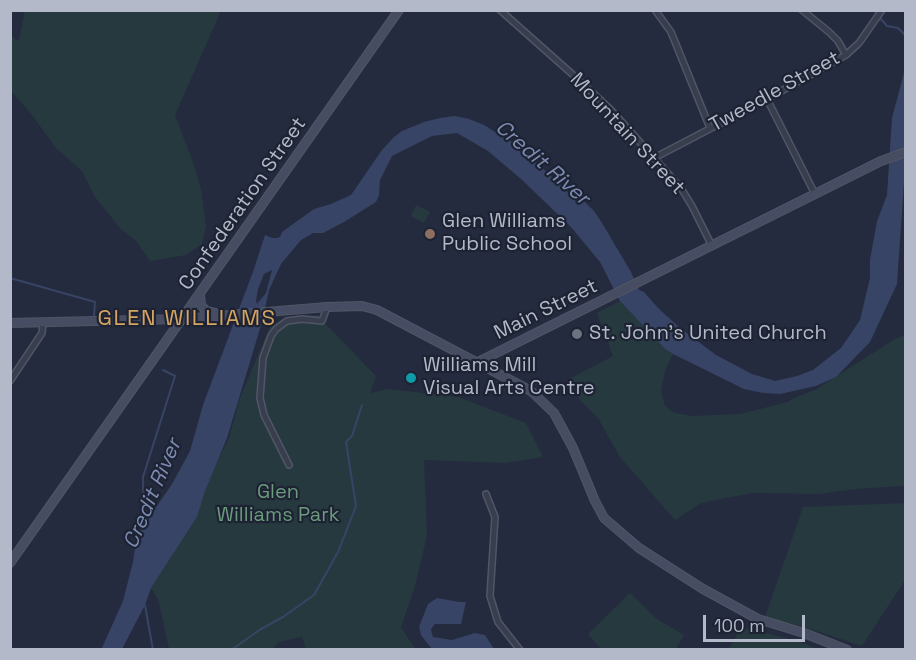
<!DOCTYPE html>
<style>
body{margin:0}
#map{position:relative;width:916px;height:660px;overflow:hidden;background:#242b3e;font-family:"Space Grotesk",sans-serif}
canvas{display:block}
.frame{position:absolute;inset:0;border:12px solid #b4b9c9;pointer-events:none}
.scale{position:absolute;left:703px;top:615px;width:102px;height:27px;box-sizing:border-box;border:3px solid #b4b9c9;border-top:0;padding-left:8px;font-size:18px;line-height:21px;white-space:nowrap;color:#b4b9c9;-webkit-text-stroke:4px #1d2333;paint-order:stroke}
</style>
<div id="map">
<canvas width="916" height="660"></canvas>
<div class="frame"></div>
<div class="scale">100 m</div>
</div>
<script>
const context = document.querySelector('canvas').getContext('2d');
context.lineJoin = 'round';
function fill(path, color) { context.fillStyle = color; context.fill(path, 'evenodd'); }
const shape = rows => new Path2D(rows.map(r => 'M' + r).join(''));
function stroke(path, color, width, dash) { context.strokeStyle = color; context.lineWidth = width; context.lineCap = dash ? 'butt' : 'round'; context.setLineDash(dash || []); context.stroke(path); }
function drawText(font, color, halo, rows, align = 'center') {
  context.font = font + ' "Space Grotesk",sans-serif'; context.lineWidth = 4.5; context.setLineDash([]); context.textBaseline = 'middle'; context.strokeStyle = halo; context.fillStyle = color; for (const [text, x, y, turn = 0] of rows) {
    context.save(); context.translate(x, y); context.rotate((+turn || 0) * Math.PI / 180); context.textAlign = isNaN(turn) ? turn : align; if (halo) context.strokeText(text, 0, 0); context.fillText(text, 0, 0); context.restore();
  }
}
fill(shape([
 [25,10,221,11,175,115,194,165,201,189,206,226,202,244,186,255,150,261,137,242,120,228,95,197,82,171,56,148,32,115,11,91,11,36,19,41],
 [416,205,430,212,424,223,411,216],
 [620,301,665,349,673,354,665,371,661,390,664,403,668,409,675,413,692,416,740,414,788,402,794,398,815,390,895,339,905,335,905,488,903,486,856,489,818,494,752,493,701,503,675,520,619,456,598,418,579,399,569,379,613,356,597,313],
 [317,315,376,376,370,393,388,389,458,397,526,423,543,457,505,463,424,460,427,536,415,586,401,627,415,649,306,649,302,637,279,642,272,649,169,649,159,602,151,588,197,517,205,486,229,438,240,398,271,324],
 [905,503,905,580,862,646,804,627,765,617,803,507],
 [630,593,657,619,684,635,676,649,601,649,588,634],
 [741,627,798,641,817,649,729,649]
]), '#26393f');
fill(shape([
 [905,69,906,174,904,182,897,284,870,342,836,377,816,386,780,394,763,393,744,389,673,354,665,349,620,301,600,262,571,227,521,179,488,151,457,133,432,136,392,156,380,180,379,195,376,202,344,222,323,233,313,233,301,240,281,264,269,290,262,322,227,438,205,491,197,517,151,588,145,605,122,649,101,650,123,601,133,562,137,535,172,484,190,451,203,405,254,269,265,235,272,238,277,238,280,237,282,232,314,209,331,204,351,195,382,150,394,137,402,131,424,122,440,118,455,116,469,119,484,125,508,140,516,143,571,195,585,202,594,211,602,223,631,272,639,290,644,292,658,308,680,328,716,355,752,374,775,381,797,376,813,370,841,348,860,320,870,278,870,260,877,221,887,195,892,118],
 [272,270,266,293,257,304,256,301,258,289,264,274],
 [437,598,459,602,466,602,461,624,435,624,431,629,433,637,452,640,475,633,485,635,494,649,432,649,421,635,419,627,428,604]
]), '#384465');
stroke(shape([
 [874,10,876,13],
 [881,19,887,26,898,28,906,36],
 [10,278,95,302,94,316],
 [144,525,143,477,175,376,163,370],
 [145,605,153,650],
 [231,650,261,629,283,617,314,595,338,552,356,506,346,442,352,436,362,405]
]), '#384465', 2);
const street = shape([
 [500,10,580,81,611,110,654,158,681,188,692,206,712,246],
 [655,10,671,32,710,128],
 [802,10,829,32,838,41,846,55],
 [767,99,815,194],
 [654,158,767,99,846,55,859,43,882,10],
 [10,381,42,333,43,323],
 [289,465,264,415,260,398,263,358,271,336,276,329,287,321,302,319,322,321,327,307],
 [486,494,495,517,490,596,498,622,520,650]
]);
const secondary = shape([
 [200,295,201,305,206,311,215,313],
 [10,323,182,319,327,307,362,306,377,310,531,391,554,413,573,448,595,501,604,518,639,548,703,589,758,619,804,633,847,650],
 [478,362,815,194,881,161,906,152],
 [10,563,399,10]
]);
stroke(street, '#505666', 8);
stroke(secondary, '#505666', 10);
stroke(street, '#383e4e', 5);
stroke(secondary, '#464c61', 8);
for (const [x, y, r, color] of [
 [430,234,6,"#8d6e63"],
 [577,334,6,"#6b7280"],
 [411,378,6,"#0f9aa8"]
]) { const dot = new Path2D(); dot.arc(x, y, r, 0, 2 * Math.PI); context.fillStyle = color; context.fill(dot); stroke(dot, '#1d2333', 2); }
drawText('20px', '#b4b9c9', '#1d2333', [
 ["Tweedle Street",775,92,-29],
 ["Mountain Street",627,134,47],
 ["Confederation Street",243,204,-55],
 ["Main Street",546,310,-26]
]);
drawText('20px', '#b4b9c9', '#1d2333', [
 ["Glen Williams",442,222],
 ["Public School",442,245],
 ["St. John's United Church",589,334],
 ["Williams Mill",423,366],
 ["Visual Arts Centre",423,389]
], 'left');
drawText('20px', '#6b9a7c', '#1d2333', [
 ["Glen",278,493],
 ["Williams Park",278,516]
]);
drawText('italic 21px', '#7c8bb1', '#1d2333', [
 ["Credit River",542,163,41],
 ["Credit River",153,494,-67]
]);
context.letterSpacing = '1.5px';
drawText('22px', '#d5a463', '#1d2333', [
 ["GLEN WILLIAMS",187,319]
]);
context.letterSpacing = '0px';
</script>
